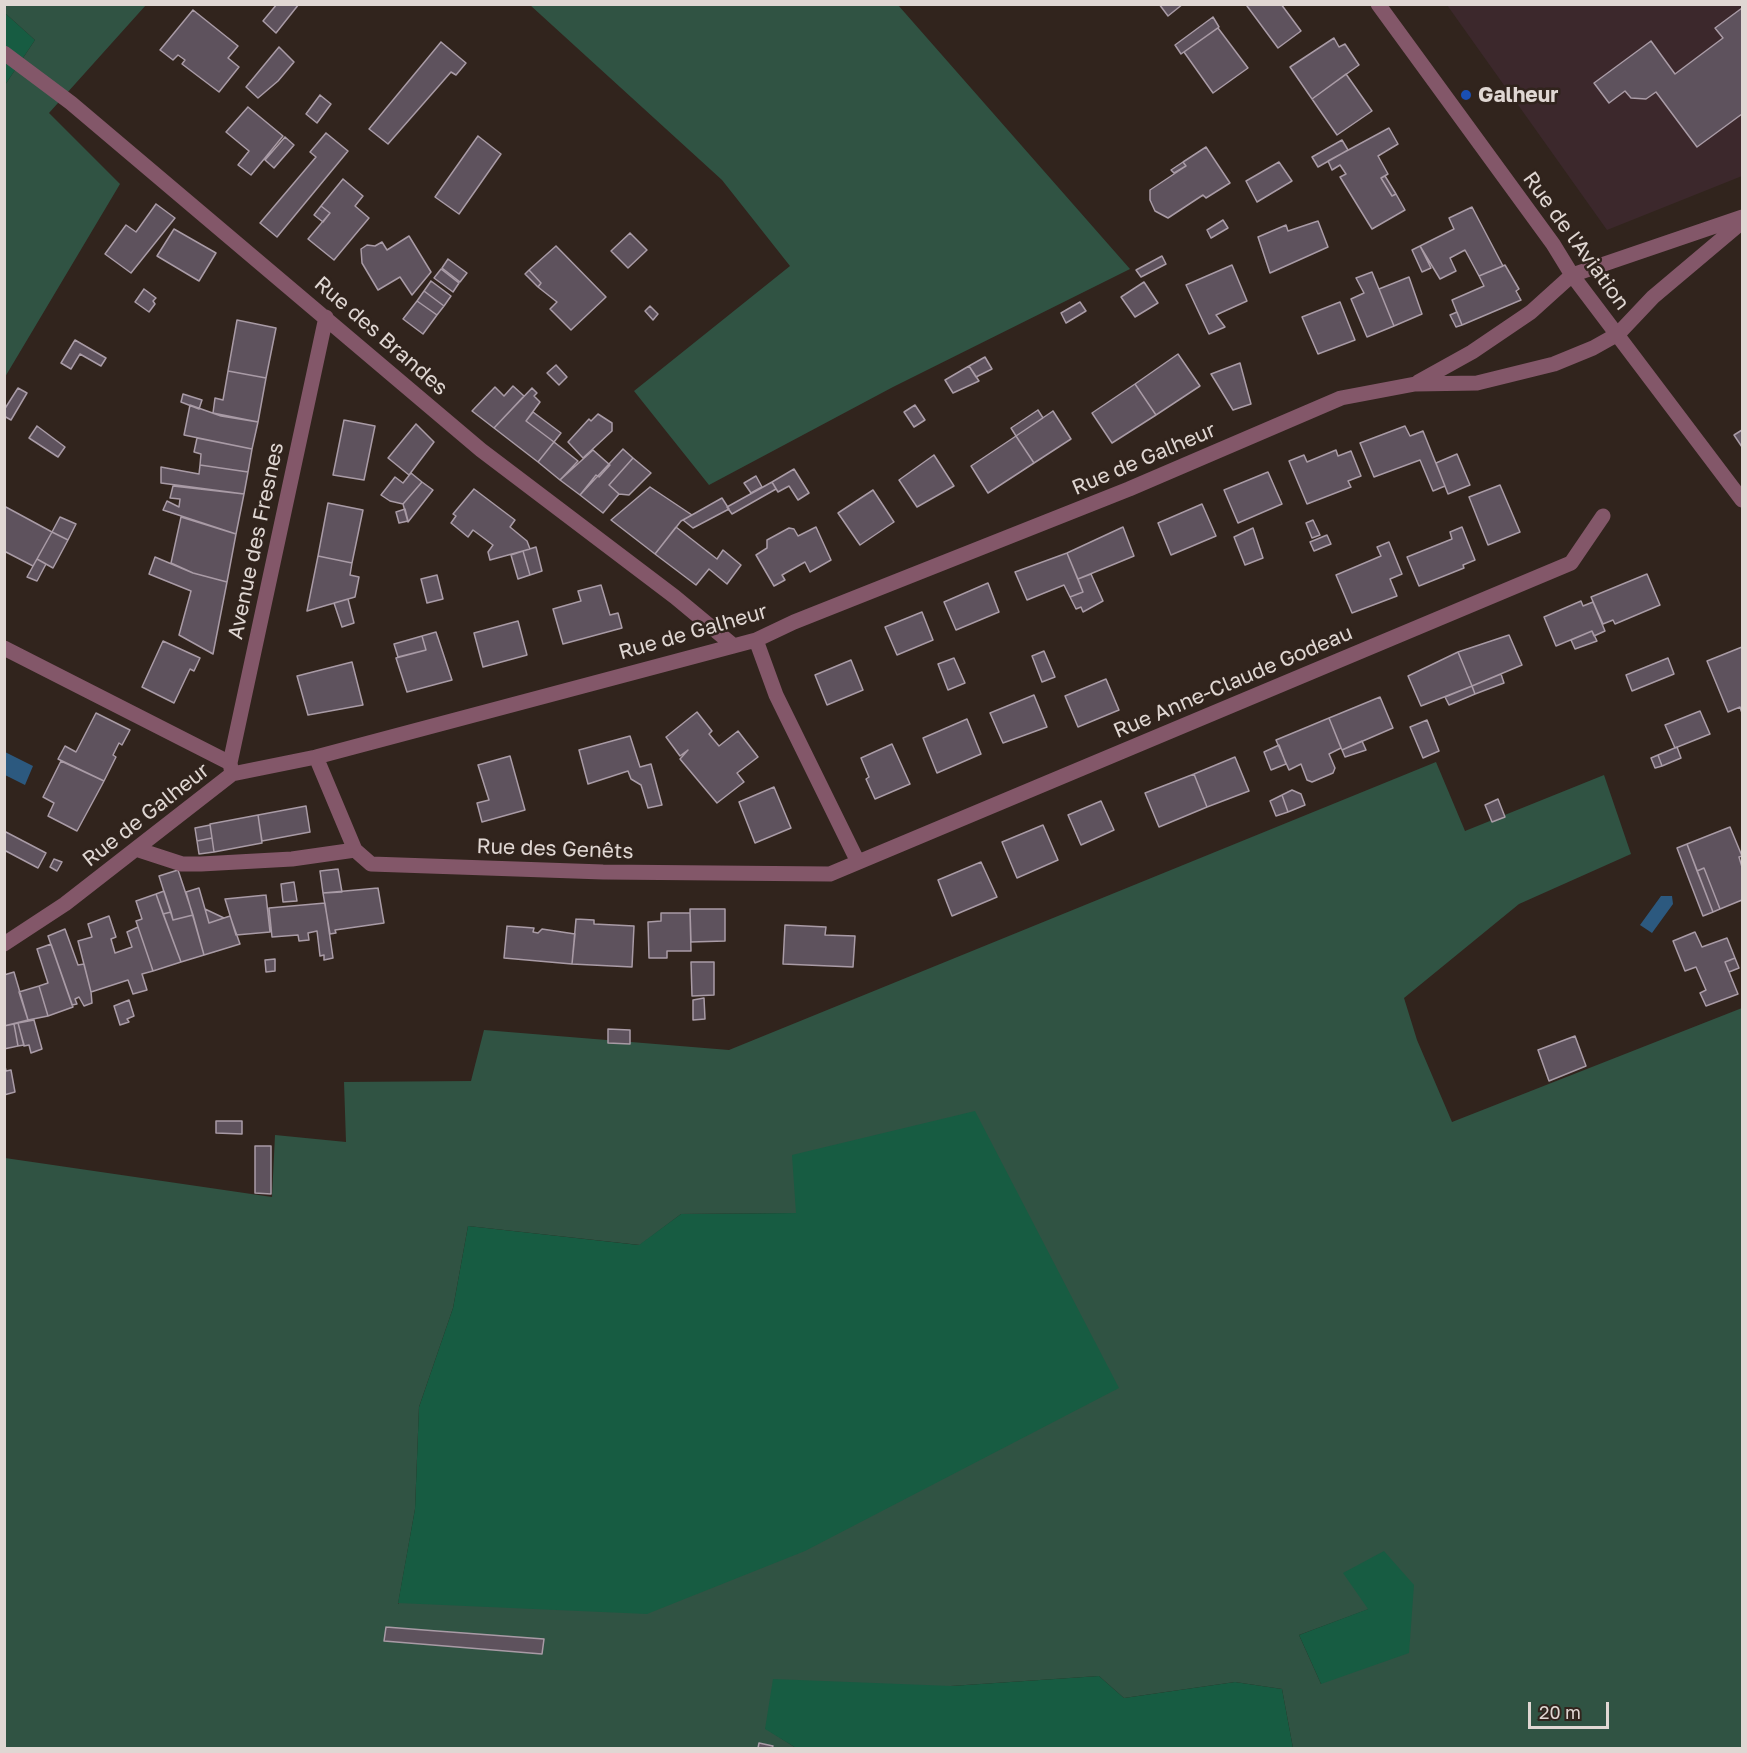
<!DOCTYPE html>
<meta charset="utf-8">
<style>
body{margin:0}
#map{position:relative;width:1747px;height:1753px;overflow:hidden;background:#31241d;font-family:"Golos Text",sans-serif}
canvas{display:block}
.frame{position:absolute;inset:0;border:6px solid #e0d7d3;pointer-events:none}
.scale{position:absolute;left:1528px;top:1702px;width:81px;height:27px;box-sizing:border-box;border:3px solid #e0d7d3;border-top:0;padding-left:8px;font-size:18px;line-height:21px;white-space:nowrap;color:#e0d7d3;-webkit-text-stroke:4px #31241d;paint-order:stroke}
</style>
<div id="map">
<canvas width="1747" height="1753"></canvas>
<div class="frame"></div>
<div class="scale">20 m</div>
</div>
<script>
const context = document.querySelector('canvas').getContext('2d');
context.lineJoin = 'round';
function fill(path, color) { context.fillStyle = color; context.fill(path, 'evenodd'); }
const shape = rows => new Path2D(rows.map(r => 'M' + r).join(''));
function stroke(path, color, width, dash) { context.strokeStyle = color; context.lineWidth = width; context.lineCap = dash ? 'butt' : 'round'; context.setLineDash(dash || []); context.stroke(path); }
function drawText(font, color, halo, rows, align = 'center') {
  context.font = font + ' "Golos Text",sans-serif'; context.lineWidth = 5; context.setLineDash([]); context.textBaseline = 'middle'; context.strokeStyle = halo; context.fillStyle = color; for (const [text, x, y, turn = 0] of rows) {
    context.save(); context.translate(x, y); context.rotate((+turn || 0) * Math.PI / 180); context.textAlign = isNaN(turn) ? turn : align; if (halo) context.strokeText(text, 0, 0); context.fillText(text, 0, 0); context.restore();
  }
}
fill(shape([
 [1447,5,1742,5,1742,176,1607,230]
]), '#3c282c');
fill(shape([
 [5,5,146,5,49,113,120,184,5,377,5,85,35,40,5,13],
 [530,5,898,5,1130,269,893,387,709,485,634,391,790,266,722,180],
 [1436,762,1465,831,1604,775,1631,854,1519,904,1404,998,1417,1040,1452,1122,1742,1008,1742,1748,1293,1748,1282,1689,1235,1682,1124,1698,1099,1676,951,1686,765,1728,796,1748,5,1748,5,1158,272,1197,275,1135,346,1142,344,1082,471,1081,484,1030,729,1050],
 [796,1213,398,1604,415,1509,419,1407,453,1308,468,1226,640,1245,681,1214],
 [1369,1609,1321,1684,1299,1635]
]), '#305343');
fill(shape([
 [5,13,35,40,5,85],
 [975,1111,1119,1388,805,1551,647,1614,398,1603,415,1509,419,1407,453,1308,468,1226,639,1245,681,1214,796,1213,792,1155],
 [1384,1551,1414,1585,1409,1653,1321,1684,1299,1635,1368,1609,1343,1573],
 [1099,1676,1124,1698,1235,1682,1282,1689,1293,1748,796,1748,765,1729,773,1679,951,1686]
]), '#175c42');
fill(shape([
 [5,752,33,766,25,785,5,775],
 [1661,896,1672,896,1673,904,1652,933,1640,925]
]), '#2c597f');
const building = shape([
 [277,4,299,4,276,33,263,21,277,4],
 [1159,4,1183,4,1168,16,1159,4],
 [1250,4,1281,4,1301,31,1278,48,1247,6,1250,4],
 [1742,8,1742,114,1697,147,1656,92,1646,99,1631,98,1625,91,1609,103,1594,83,1651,41,1675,74,1723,38,1715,28,1742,8],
 [193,10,238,46,228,58,239,67,219,92,182,64,185,60,178,55,173,60,160,50,193,10],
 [1213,17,1219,27,1181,54,1175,45,1213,17],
 [1218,28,1248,68,1213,93,1184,52,1218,28],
 [1334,38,1339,47,1345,44,1359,65,1312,99,1290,67,1334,38],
 [441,42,466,63,456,75,451,72,388,144,369,129,441,42],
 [279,47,294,62,278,81,258,98,246,87,279,47],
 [1346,74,1372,111,1337,135,1312,99,1346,74],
 [320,95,331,104,317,123,306,114,320,95],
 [248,107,283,136,251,175,238,165,249,151,226,132,248,107],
 [1389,128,1398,144,1378,156,1388,174,1381,178,1392,196,1396,194,1405,210,1372,229,1340,177,1346,174,1340,165,1332,170,1328,161,1389,128],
 [326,133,348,151,277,237,260,223,316,157,310,152,326,133],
 [478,136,501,154,459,214,435,197,478,136],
 [285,137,294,145,274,168,265,160,285,137],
 [1342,140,1348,150,1318,167,1312,157,1342,140],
 [1206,147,1230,183,1206,198,1203,195,1168,218,1155,211,1150,200,1150,190,1186,166,1183,162,1206,147],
 [1183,162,1186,166,1174,173,1171,170,1183,162],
 [1279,162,1292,181,1257,202,1246,181,1279,162],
 [1385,176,1396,194,1392,196,1381,178,1385,176],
 [343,179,363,196,355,206,369,218,334,260,308,239,330,213,321,206,343,179],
 [156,204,175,218,131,273,105,254,126,225,136,232,156,204],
 [321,206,330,213,323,222,314,215,321,206],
 [1472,207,1503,266,1479,276,1465,250,1450,258,1456,271,1440,279,1420,246,1454,229,1449,218,1472,207],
 [1223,220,1228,228,1211,238,1207,230,1223,220],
 [1318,221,1328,247,1270,273,1258,237,1286,225,1288,231,1318,221],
 [174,229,216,253,199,281,157,256,174,229],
 [630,233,647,250,628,268,611,251,630,233],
 [409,236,431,272,412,295,400,277,378,290,362,263,361,249,367,245,375,246,382,242,387,250,409,236],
 [556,246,606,297,571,330,550,309,557,302,538,287,541,283,529,270,556,246],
 [1420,246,1431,268,1422,272,1412,250,1420,246],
 [1162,256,1166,264,1141,277,1136,270,1162,256],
 [448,259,467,273,460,282,442,268,448,259],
 [1232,265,1247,301,1216,315,1225,327,1209,334,1186,285,1232,265],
 [1505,265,1519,289,1516,291,1521,300,1462,325,1452,300,1484,286,1479,276,1505,265],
 [441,269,459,283,453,292,434,278,441,269],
 [529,270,541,283,538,287,525,274,529,270],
 [1372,272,1394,326,1367,337,1351,299,1364,293,1356,278,1372,272],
 [1409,277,1422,314,1394,326,1379,289,1409,277],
 [431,281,451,296,444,306,424,291,431,281],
 [1144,282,1158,303,1135,317,1121,297,1144,282],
 [144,289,156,298,153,301,155,304,149,312,135,302,144,289],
 [424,291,444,306,437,315,417,301,424,291],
 [417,301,437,315,423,334,403,319,417,301],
 [1080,302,1086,311,1066,323,1061,313,1080,302],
 [1340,302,1355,340,1318,354,1302,317,1340,302],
 [650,306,658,314,653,320,645,311,650,306],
 [1457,312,1462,325,1456,327,1450,315,1457,312],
 [237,320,276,328,266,378,228,371,237,320],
 [75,340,106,358,101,366,80,354,71,369,61,363,75,340],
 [1178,354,1200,386,1156,415,1135,384,1178,354],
 [985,357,992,369,976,377,969,366,985,357],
 [1240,363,1251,404,1233,410,1211,374,1240,363],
 [556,365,567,377,559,385,547,373,556,365],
 [969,366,979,381,953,393,945,380,969,366],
 [228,371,266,378,258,422,213,413,215,398,223,400,228,371],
 [1135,384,1156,415,1112,443,1092,413,1135,384],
 [513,386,524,396,494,428,472,411,495,387,504,396,513,386],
 [18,388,27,393,11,420,4,416,4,410,18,388],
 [532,388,537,393,534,396,540,402,526,421,554,442,538,462,494,428,532,388],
 [183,394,202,400,199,409,181,402,183,394],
 [190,405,221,416,258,422,252,449,184,435,190,405],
 [915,405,925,420,914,427,904,412,915,405],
 [1038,410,1043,418,1016,436,1011,428,1038,410],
 [1053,411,1071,439,1034,463,1016,436,1053,411],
 [533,412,561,433,554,442,526,421,533,412],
 [598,414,612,423,612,431,583,458,568,442,589,419,591,421,598,414],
 [344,420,375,426,364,480,333,475,344,420],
 [416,424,434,442,409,475,388,458,416,424],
 [37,426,65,447,58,457,29,438,37,426],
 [1405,426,1410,436,1423,431,1445,486,1433,491,1420,460,1374,477,1360,443,1405,426],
 [1742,430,1742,447,1734,435,1742,430],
 [1016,436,1034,463,988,493,971,466,1016,436],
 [197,438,252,449,248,472,200,465,201,454,194,452,197,438],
 [554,442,578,461,560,480,538,462,554,442],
 [623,449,633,458,609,485,619,494,603,513,580,495,623,449],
 [593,450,610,465,599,477,596,475,580,495,560,480,593,450],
 [1336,450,1338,456,1351,451,1361,476,1348,481,1351,487,1307,504,1289,461,1304,455,1307,462,1336,450],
 [1457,454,1470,485,1448,494,1436,463,1457,454],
 [934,455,954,486,917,507,899,480,934,455],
 [633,458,651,473,629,495,619,494,609,485,633,458],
 [200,465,248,472,244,494,161,483,161,467,199,474,200,465],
 [794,469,809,493,798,500,789,486,778,492,772,482,794,469],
 [1268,472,1282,504,1238,523,1224,490,1268,472],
 [411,473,422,482,403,504,390,501,381,495,395,477,403,483,411,473],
 [756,476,762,487,751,493,744,483,756,476],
 [422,482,433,490,408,522,403,504,422,482],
 [772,482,776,489,732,514,727,507,772,482],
 [1500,485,1520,532,1488,545,1469,497,1500,485],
 [173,486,244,494,236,534,163,510,167,501,179,507,180,499,170,498,173,486],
 [650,487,692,515,681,521,655,554,611,520,650,487],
 [474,489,515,520,510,527,527,541,530,549,490,560,488,552,493,545,473,530,468,537,451,523,456,516,453,514,474,489],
 [873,490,894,522,860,545,838,513,873,490],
 [722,498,729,509,693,528,683,520,722,498],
 [328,503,363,510,352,563,318,556,328,503],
 [1202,504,1216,536,1171,555,1158,523,1202,504],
 [4,506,52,532,33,566,4,551,4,506],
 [405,509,408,521,399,523,396,512,405,509],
 [60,517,76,524,68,540,52,532,60,517],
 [181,517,236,534,227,582,193,573,171,563,181,517],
 [1313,520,1320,535,1312,538,1306,523,1313,520],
 [676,527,717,559,723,550,741,565,727,584,709,569,696,585,655,554,676,527],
 [816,527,831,560,810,572,805,562,782,575,785,580,774,586,756,555,767,548,767,540,789,528,794,529,798,536,816,527],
 [1123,527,1134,556,1078,579,1067,553,1123,527],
 [1462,527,1475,560,1463,565,1464,568,1419,586,1407,557,1452,539,1450,532,1462,527],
 [1253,528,1263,558,1245,565,1234,537,1253,528],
 [52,532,68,540,53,568,37,559,52,532],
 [1327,535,1331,544,1314,551,1310,542,1327,535],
 [1389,542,1402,574,1390,579,1397,596,1352,613,1336,575,1381,556,1377,547,1389,542],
 [536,547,542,571,530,575,523,551,536,547],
 [523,551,530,575,518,579,511,555,523,551],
 [1067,553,1083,592,1070,597,1064,585,1027,600,1015,572,1067,553],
 [318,556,352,563,350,575,359,577,355,597,307,611,318,556],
 [155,557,193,573,227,582,213,654,179,635,191,591,149,574,155,557],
 [37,559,46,564,37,581,27,577,37,559],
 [1091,574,1103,601,1083,612,1081,607,1076,609,1070,597,1083,592,1078,579,1091,574],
 [1647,574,1660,605,1615,624,1613,620,1603,624,1591,597,1647,574],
 [437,575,443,599,427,603,421,579,437,575],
 [988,583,999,612,956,630,944,602,988,583],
 [601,585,610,615,618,613,622,628,563,644,553,609,581,601,578,591,601,585],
 [348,599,354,623,342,627,334,603,348,599],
 [1581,601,1583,606,1593,602,1605,631,1594,636,1592,631,1556,646,1544,617,1581,601],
 [922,612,933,640,897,655,885,627,922,612],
 [518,621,527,655,483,667,474,633,518,621],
 [1592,631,1597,641,1575,649,1571,640,1592,631],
 [436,632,452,680,407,692,396,658,426,650,422,636,436,632],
 [1509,635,1522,665,1472,686,1458,652,1509,635],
 [422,636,426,650,398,657,394,644,422,636],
 [163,641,200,658,194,671,190,669,174,703,142,687,163,641],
 [1742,647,1742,713,1740,707,1728,712,1707,661,1742,647],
 [1044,651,1055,677,1042,682,1032,656,1044,651],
 [1458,652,1472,686,1421,706,1408,676,1458,652],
 [954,658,965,683,948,690,938,664,954,658],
 [1668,658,1674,674,1632,691,1626,675,1668,658],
 [851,660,863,690,827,705,815,675,851,660],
 [352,662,363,705,308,715,297,676,352,662],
 [1501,674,1504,683,1475,694,1472,686,1501,674],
 [1106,679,1119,710,1078,727,1065,696,1106,679],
 [1472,686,1475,694,1449,705,1445,697,1472,686],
 [1034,695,1047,727,1003,743,990,713,1034,695],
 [1380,697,1393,728,1342,750,1329,718,1380,697],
 [1700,711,1710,734,1675,748,1665,725,1700,711],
 [697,712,712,731,709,734,719,746,738,731,758,757,737,773,744,782,717,803,680,759,688,750,680,756,666,737,697,712],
 [96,713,130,730,122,745,119,743,113,755,116,757,104,781,58,759,65,746,76,752,96,713],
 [1329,718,1341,748,1329,754,1335,768,1333,773,1312,782,1307,780,1301,764,1289,770,1276,740,1329,718],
 [967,719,981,754,937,773,923,738,967,719],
 [1427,720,1439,751,1423,758,1410,727,1427,720],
 [630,736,640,767,651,764,662,805,648,808,641,785,631,779,628,771,588,784,579,750,630,736],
 [1362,741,1366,750,1345,757,1342,750,1362,741],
 [892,744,910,784,875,799,866,779,869,777,861,758,892,744],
 [1279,745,1286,764,1271,770,1264,752,1279,745],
 [1677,747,1681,758,1662,766,1658,755,1677,747],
 [1658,755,1662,766,1655,768,1651,758,1658,755],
 [510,756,525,810,482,822,477,803,489,800,478,765,510,756],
 [1235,757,1249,791,1207,807,1194,774,1235,757],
 [61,761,104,781,77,831,48,816,54,803,43,797,61,761],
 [1194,774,1207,807,1159,827,1145,793,1194,774],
 [774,787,791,828,755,843,739,802,774,787],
 [1292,790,1301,794,1305,805,1288,812,1282,795,1292,790],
 [1282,795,1288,812,1276,816,1270,801,1282,795],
 [1498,799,1505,817,1492,822,1485,805,1498,799],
 [1101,801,1114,830,1081,845,1068,815,1101,801],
 [306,806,310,832,262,841,258,815,306,806],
 [258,815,262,843,214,852,210,824,258,815],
 [210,825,212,838,197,841,195,828,210,825],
 [1043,825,1058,860,1017,878,1002,842,1043,825],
 [1730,827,1742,856,1739,857,1742,867,1742,900,1720,909,1704,868,1697,871,1687,844,1730,827],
 [4,831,46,853,38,868,4,850,4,831],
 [212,838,214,852,199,854,197,841,212,838],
 [1687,844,1713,912,1703,916,1677,848,1687,844],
 [54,859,62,862,57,871,50,867,54,859],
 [981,862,997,897,952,916,938,880,981,862],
 [1704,868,1720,909,1713,912,1697,871,1704,868],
 [338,869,342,892,323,893,320,871,338,869],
 [178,870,193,915,173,920,159,876,178,870],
 [294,882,297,901,283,902,281,884,294,882],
 [199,888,209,923,230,916,240,944,204,955,186,892,199,888],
 [378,888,384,923,335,930,336,933,330,934,323,893,378,888],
 [164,891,171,912,163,914,156,894,164,891],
 [156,894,181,962,153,971,136,921,142,919,136,901,156,894],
 [266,895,270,932,236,935,225,899,266,895],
 [325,903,333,958,324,960,324,955,320,956,317,931,308,933,309,940,299,941,298,935,272,937,269,908,325,903],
 [205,909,224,918,209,923,205,909],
 [690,909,725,909,725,941,691,942,690,909],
 [171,912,173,920,193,915,204,955,181,962,163,914,171,912],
 [661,913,690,913,691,951,667,951,667,958,649,958,648,922,661,921,661,913],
 [109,916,116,937,111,939,115,953,132,947,127,932,138,927,153,971,142,974,147,990,133,994,128,980,91,992,78,941,92,937,88,924,109,916],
 [576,919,594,920,594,924,634,926,632,967,572,964,576,919],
 [785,925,826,927,825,935,855,936,853,967,783,964,785,925],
 [507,926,534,928,533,932,538,933,542,929,575,934,572,964,504,958,507,926],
 [65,929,78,965,84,964,91,992,92,1003,84,1006,79,997,75,999,77,1004,72,1005,48,936,65,929],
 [1695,932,1702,947,1727,938,1735,958,1725,962,1738,994,1706,1006,1700,993,1706,990,1696,967,1685,971,1673,941,1695,932],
 [51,944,73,1007,48,1016,39,986,48,983,37,949,51,944],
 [1735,958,1739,968,1729,972,1725,962,1735,958],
 [275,959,275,971,266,972,265,960,275,959],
 [691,962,714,962,714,995,692,996,691,962],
 [14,972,28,1020,4,1026,4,975,14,972],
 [39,986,48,1016,28,1020,19,992,39,986],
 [704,998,705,1019,693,1020,693,1000,704,998],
 [129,1000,134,1016,127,1019,129,1022,120,1025,114,1006,129,1000],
 [34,1020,42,1049,31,1053,29,1045,24,1046,18,1023,34,1020],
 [18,1023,24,1045,18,1046,14,1024,18,1023],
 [14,1024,18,1046,4,1049,4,1026,14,1024],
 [608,1029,630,1030,630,1044,608,1043,608,1029],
 [1575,1036,1586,1066,1549,1081,1538,1050,1575,1036],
 [4,1062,6,1071,11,1070,15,1092,4,1095,4,1062],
 [216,1121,242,1121,242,1134,216,1133,216,1121],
 [255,1146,271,1146,271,1194,255,1193,255,1146],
 [386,1627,437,1631,544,1639,542,1654,384,1641,386,1627],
 [759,1743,773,1746,772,1748,758,1748,759,1743]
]);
fill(building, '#5e525d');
stroke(building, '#a99ba6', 1.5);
stroke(shape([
 [1378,4,1553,244,1572,275,1742,500],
 [4,53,71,103,481,450,675,597,734,646],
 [1418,382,1472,352,1531,312,1572,275,1742,217],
 [756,640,776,695,857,860],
 [4,648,230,763],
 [316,757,355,850,371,864,603,872,830,874,1571,563,1603,516],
 [232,774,230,763,326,317],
 [136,849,182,864,201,864,292,859,355,850],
 [4,944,65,904,232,774,316,757,756,640,794,622,1129,489,1341,398,1415,384,1477,383,1554,364,1593,348,1618,334,1653,297,1742,222]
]), '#835769', 15);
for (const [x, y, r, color] of [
 [1466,95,6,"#1a4fb4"]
]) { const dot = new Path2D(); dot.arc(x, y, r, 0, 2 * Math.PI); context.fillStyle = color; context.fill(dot); stroke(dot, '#31241d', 2); }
drawText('bold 21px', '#e0d7d3', '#31241d', [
 ["Galheur",1478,95]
], 'left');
drawText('21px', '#e0d7d3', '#31241d', [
 ["Rue de l'Aviation",1576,241,54],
 ["Rue des Brandes",381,336,41],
 ["Rue de Galheur",1144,459,-23],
 ["Avenue des Fresnes",256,541,-78],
 ["Rue de Galheur",693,632,-16],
 ["Rue Anne-Claude Godeau",1233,682,-23],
 ["Rue de Galheur",146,815,-38],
 ["Rue des Genêts",555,849,2]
]);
</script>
